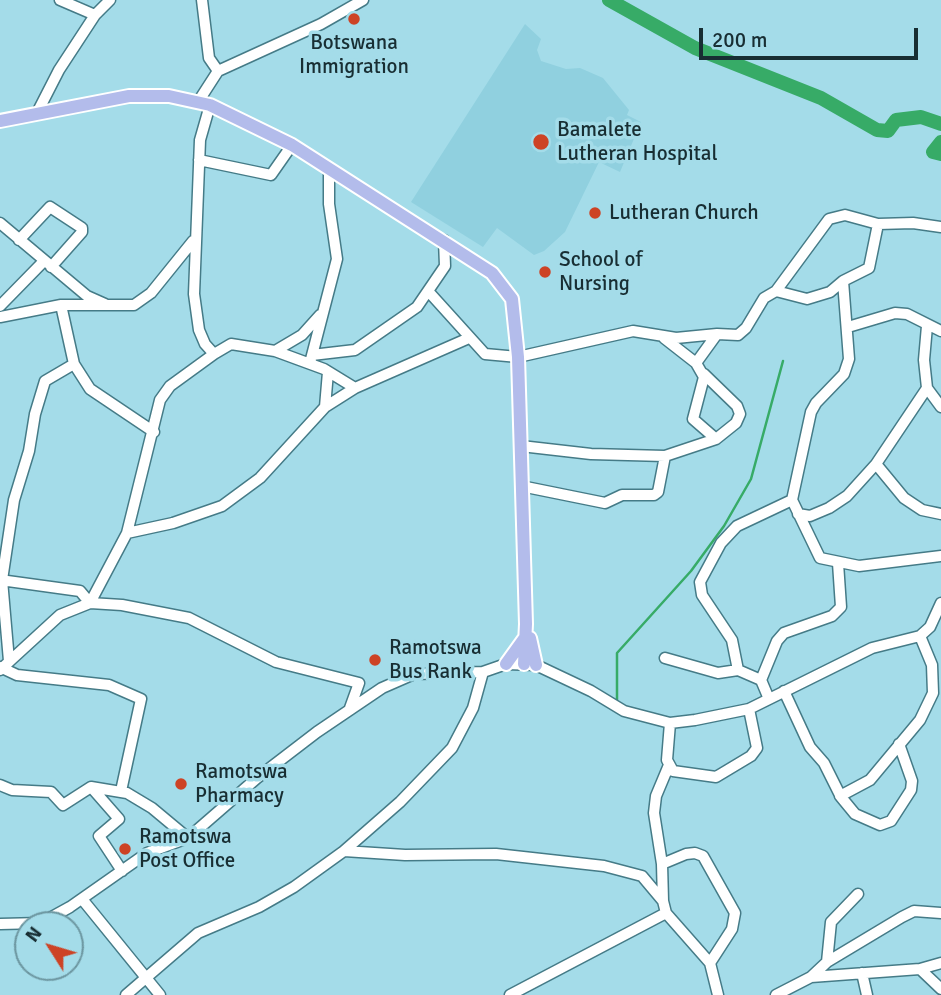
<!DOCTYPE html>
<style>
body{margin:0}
#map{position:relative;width:941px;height:995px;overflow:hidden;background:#a4dce9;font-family:Signika,sans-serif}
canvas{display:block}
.north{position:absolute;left:14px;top:911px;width:70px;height:70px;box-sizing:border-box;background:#a4dce9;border:2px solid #6c96a0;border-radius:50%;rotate:307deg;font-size:19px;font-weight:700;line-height:28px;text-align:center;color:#182e33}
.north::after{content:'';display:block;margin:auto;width:24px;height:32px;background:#cd4325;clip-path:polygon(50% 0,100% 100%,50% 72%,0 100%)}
.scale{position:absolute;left:699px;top:28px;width:219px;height:32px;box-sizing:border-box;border:4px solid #182e33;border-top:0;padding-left:9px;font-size:21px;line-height:24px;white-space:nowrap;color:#182e33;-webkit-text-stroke:5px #a4dce9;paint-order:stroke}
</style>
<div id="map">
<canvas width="941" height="995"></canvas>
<div class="north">N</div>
<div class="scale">200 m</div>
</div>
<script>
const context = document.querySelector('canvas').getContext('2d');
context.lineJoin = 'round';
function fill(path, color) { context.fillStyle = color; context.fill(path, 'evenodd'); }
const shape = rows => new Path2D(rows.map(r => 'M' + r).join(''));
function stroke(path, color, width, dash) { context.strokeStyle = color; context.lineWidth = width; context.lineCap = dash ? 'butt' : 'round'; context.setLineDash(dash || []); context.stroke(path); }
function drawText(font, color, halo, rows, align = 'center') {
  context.font = font + ' Signika,sans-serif'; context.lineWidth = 7; context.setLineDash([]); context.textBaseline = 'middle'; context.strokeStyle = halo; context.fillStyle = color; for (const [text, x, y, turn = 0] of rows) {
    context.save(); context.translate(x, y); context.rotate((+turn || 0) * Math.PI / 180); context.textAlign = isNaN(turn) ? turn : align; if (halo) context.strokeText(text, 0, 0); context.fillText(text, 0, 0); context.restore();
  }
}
fill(shape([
 [525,24,541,39,537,50,541,61,566,69,580,68,603,78,629,110,627,115,641,122,620,172,599,162,565,232,544,251,534,255,497,228,483,247,411,202]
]), '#90d0df');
stroke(shape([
 [617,700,617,653,691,571,724,526,751,479,783,361]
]), '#37ab67', 2.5);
stroke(shape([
 [609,0,695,48,821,98,877,130,888,131,896,120,921,117,941,124],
 [941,142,933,152,941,154]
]), '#37ab67', 14);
const minor = shape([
 [60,0,95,15],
 [202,0,209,58,218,71],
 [198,102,218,71,321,24,363,0],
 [37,113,59,70,95,15,110,0],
 [199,160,271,175,292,145],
 [0,223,87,296,105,304],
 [878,224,869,268,843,281,849,359,844,374,816,403,811,412,792,500,820,558,859,566,941,556],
 [19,240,50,207,82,228,82,232,51,267],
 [428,291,485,354,518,357,633,331,676,338,717,334],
 [776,291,807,299,830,292,843,281],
 [61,305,74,364,90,389,154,432],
 [0,306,44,261],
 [0,317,61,305,134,305,151,293,193,241],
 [848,327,895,313,907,314,941,331],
 [664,338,696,363],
 [275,351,302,335,320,315],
 [214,354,231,344,275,351,324,369,355,388],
 [312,355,355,350,417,307,445,266,444,240],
 [310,363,337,259,329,204,329,169],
 [927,388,941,407],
 [325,407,328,372],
 [716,439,693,419,704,377,696,363,717,334,738,335,746,328,764,298,776,291,829,219,845,215,878,224,913,223,941,227],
 [521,446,591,454,665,456,716,439,736,423,740,414,737,406,704,374],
 [876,464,927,388,924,360,927,326],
 [521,486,605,503,622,495,654,495,658,492,665,456],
 [798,514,810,516,829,508,847,496,876,464,904,498,922,510,941,514],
 [127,533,173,523,222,506,260,478,325,407,355,388,469,338],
 [0,580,80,591,90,603,122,605,189,618,276,662,359,683,350,708],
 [665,658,718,673,738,670],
 [9,661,2,580,14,500,29,451,35,414,45,381,74,364],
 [0,667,17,675,109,685,141,699,121,791],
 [0,670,60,615,90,603,127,533,160,400,170,386,214,354,205,344,199,330,194,294,200,140,210,105],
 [761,680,738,670,732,640,702,595,700,582,721,543,737,526,792,500],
 [784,691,810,747,824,763,841,797,855,814,880,825,891,821,911,790,912,781,899,744],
 [769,699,761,680,777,641,784,633,832,616,841,607,838,563],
 [670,723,667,760,673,771,716,777,751,756,757,748,749,709],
 [669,765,656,796,654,813,662,864,663,901,666,913,710,963,718,995],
 [0,785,12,790,51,792,63,805,91,787,127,793,152,808,188,838],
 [91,787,119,819,99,836,122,871],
 [840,796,870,780,920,720,933,693,932,665,920,636],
 [344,851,405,855,496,854,604,866,642,876,663,901],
 [662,864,686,854,695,853,703,856,735,913,732,929,710,963],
 [82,899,160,995],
 [0,924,41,923,70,907,147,853,188,838,257,778,317,732,382,688,414,674,483,672,506,664,536,665,591,691,624,711,670,723,695,720,749,709,872,648,920,636,930,627,941,603],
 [827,962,831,922,858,894],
 [920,969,941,989],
 [862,973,867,995],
 [811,977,827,962,902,917,914,911,941,913],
 [126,995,198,933,259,907,294,887,344,851,400,802,452,748,473,708,483,672],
 [510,995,666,913],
 [776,995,811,977,920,969,941,963]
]);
const major = shape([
 [0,121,129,96,169,96,210,105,292,145,492,273,512,299,518,357,526,624,524,664],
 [530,638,536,665],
 [506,664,524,639]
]);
stroke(minor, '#457b87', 13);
stroke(major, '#fff', 16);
stroke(minor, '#fff', 10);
stroke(major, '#b3bceb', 12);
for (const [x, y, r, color] of [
 [354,19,7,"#cd4325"],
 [541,142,9,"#cd4325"],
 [595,213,7,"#cd4325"],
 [545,272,7,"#cd4325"],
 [375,660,7,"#cd4325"],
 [181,784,7,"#cd4325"],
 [125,849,7,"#cd4325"]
]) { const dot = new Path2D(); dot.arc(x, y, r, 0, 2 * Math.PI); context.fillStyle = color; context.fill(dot); stroke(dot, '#a4dce9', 2.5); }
drawText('21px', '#182e33', '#a4dce9', [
 ["Botswana",354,43,"center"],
 ["Immigration",354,67,"center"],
 ["Bamalete",557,130],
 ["Lutheran Hospital",557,154],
 ["Lutheran Church",609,213],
 ["School of",559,260],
 ["Nursing",559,284],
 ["Ramotswa",389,648],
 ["Bus Rank",389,672],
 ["Ramotswa",195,772],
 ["Pharmacy",195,796],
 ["Ramotswa",139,837],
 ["Post Office",139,861]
], 'left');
</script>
